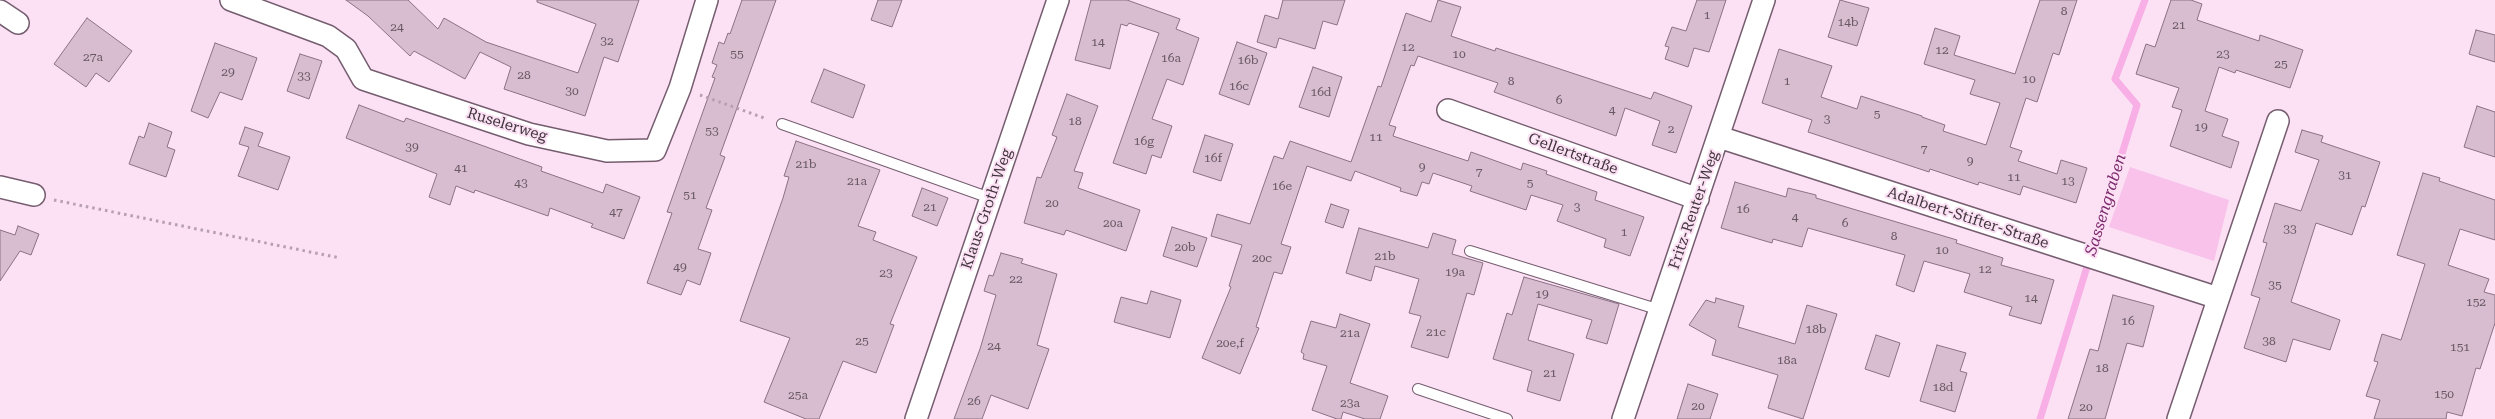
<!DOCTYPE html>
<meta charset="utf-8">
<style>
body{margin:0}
canvas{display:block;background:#fce0f4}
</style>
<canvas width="2495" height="419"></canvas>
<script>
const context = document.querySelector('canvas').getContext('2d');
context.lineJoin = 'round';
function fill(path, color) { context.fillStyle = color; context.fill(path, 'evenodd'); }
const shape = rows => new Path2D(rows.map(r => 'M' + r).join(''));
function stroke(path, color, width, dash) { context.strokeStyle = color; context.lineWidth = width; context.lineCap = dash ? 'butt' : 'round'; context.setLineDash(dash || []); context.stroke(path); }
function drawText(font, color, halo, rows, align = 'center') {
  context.font = font + ' "Roboto Serif",serif'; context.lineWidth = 4; context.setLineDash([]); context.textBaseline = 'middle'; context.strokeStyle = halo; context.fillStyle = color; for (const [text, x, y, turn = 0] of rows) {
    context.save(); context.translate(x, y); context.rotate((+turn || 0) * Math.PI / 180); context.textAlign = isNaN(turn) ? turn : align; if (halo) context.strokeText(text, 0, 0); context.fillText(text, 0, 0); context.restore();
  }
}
fill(shape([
 [2130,167,2229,200,2214,261,2109,227]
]), '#f8c2ea');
stroke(shape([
 [2040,419,2137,105,2115,79,2145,0]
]), '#f7afe6', 7);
const building = shape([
 [346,0,408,0,438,29,444,18,486,42,578,73,596,24,537,2,537,0,639,0,618,62,604,57,585,116,504,89,511,67,480,52,465,79,414,51,410,56,368,16,346,0],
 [742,0,776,0,720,155,725,157,706,208,712,210,698,249,711,253,700,285,687,280,681,295,647,283,672,213,667,212,715,78,712,77,717,65,712,63,719,42,724,44,728,33,730,34,742,0],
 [878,0,902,0,892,27,871,20,878,0],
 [1091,0,1127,0,1180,19,1176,29,1199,38,1183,85,1167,79,1152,119,1172,126,1161,158,1152,155,1146,174,1113,163,1159,33,1129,23,1127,26,1121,24,1110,69,1075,60,1091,0],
 [1283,0,1345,0,1337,25,1323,21,1315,49,1279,38,1276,48,1257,42,1265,15,1278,19,1283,0],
 [1438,0,1461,7,1451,36,1495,51,1496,48,1651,99,1654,92,1692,106,1676,153,1652,145,1660,121,1625,108,1616,136,1494,92,1498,83,1418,56,1414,66,1411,65,1389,125,1396,127,1393,136,1468,161,1471,152,1521,170,1523,163,1547,171,1546,174,1597,192,1595,200,1644,217,1630,256,1604,247,1606,239,1557,221,1563,205,1531,195,1526,210,1470,191,1472,186,1433,173,1429,184,1422,182,1417,196,1400,191,1401,188,1355,171,1351,181,1307,166,1281,244,1291,247,1282,274,1274,272,1256,327,1259,328,1240,374,1202,358,1231,287,1229,286,1242,245,1211,236,1217,214,1250,224,1274,156,1283,159,1290,141,1351,162,1378,86,1381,87,1406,13,1431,22,1438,0],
 [1697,0,1726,0,1709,52,1694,48,1688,67,1665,59,1669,47,1665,46,1672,27,1686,31,1697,0],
 [1840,0,1869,8,1857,46,1828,37,1840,0],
 [2040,0,2077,0,2059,55,2053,53,2037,102,2026,98,2010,147,2022,151,2018,161,2057,174,2061,160,2087,168,2076,203,2023,186,2020,195,1979,182,1978,185,1930,169,1929,172,1808,132,1812,120,1762,103,1779,49,1832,66,1821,97,1857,109,1861,96,1922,116,1922,117,1945,125,1943,131,1986,145,2000,103,1970,94,1975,80,1924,64,1935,28,1960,36,1954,55,2015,74,2040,0],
 [2171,0,2191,0,2202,4,2197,20,2259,41,2260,35,2303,50,2290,88,2236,70,2235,73,2219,67,2205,111,2228,119,2222,136,2239,142,2231,168,2170,146,2182,110,2172,107,2179,88,2136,74,2146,44,2155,47,2171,0],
 [87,18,132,51,109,82,96,73,86,87,54,64,87,18],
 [2476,30,2495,35,2495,62,2469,54,2476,30],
 [1237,42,1267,53,1249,105,1219,94,1237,42],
 [215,43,257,58,242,100,220,92,208,118,191,111,215,43],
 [300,54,322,61,309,99,287,91,300,54],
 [1313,67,1342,77,1329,117,1299,107,1313,67],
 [824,69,865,85,853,118,811,102,824,69],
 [1067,94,1098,106,1074,171,1083,173,1078,188,1140,210,1126,251,1066,230,1064,235,1024,223,1037,177,1041,178,1057,137,1052,135,1067,94],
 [359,105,404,122,406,118,542,167,541,171,603,193,606,184,640,197,624,239,591,227,593,224,550,208,548,216,475,190,474,193,456,186,450,205,429,197,437,174,346,138,359,105],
 [2477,106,2495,112,2495,157,2464,147,2477,106],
 [149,123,172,132,167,147,175,150,166,177,129,164,139,136,144,138,149,123],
 [245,127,263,133,258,146,290,157,278,190,238,176,249,147,239,144,245,127],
 [2302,130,2323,136,2321,142,2380,162,2365,207,2362,206,2352,235,2316,223,2291,302,2340,320,2330,350,2293,339,2286,362,2244,348,2260,298,2251,295,2267,243,2263,242,2275,203,2301,211,2319,160,2295,152,2302,130],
 [1205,135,1233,144,1221,181,1193,172,1205,135],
 [796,141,880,170,858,226,876,232,873,240,917,257,890,324,894,325,876,373,843,361,819,419,806,419,764,402,790,338,740,321,783,198,789,177,784,176,796,141],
 [2423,173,2440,178,2439,181,2495,200,2495,240,2460,229,2448,265,2489,279,2484,292,2495,295,2495,323,2480,369,2476,368,2462,416,2447,412,2446,419,2374,419,2380,400,2366,396,2378,362,2374,361,2382,334,2401,340,2425,264,2397,255,2423,173],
 [1735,182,1786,197,1788,188,1816,195,1816,198,1957,240,1956,243,2003,258,2001,265,2054,280,2041,324,2009,315,2012,307,1964,292,1970,274,1924,261,1914,292,1896,285,1905,255,1808,228,1802,247,1773,239,1772,243,1721,228,1735,182],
 [922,188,948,198,937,226,912,216,922,188],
 [1331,204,1349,210,1343,228,1325,222,1331,204],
 [18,226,39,234,31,255,20,251,0,281,0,230,15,235,18,226],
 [1172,227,1207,238,1197,267,1163,256,1172,227],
 [1359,228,1428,248,1433,233,1456,240,1452,254,1483,263,1474,295,1467,293,1448,358,1411,347,1421,316,1409,313,1419,279,1375,266,1371,281,1346,273,1359,228],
 [1001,253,1023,259,1021,263,1057,274,1037,345,1049,349,1028,409,991,395,982,419,954,419,980,349,996,295,984,291,989,275,993,276,1001,253],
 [1524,277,1619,304,1607,344,1586,338,1592,320,1538,304,1528,340,1574,354,1560,401,1527,391,1532,371,1493,359,1507,313,1512,315,1524,277],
 [1151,291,1181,300,1170,338,1114,322,1121,297,1147,304,1151,291],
 [2113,295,2154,306,2143,347,2127,343,2105,419,2068,419,2090,349,2098,351,2113,295],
 [1716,298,1744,306,1738,327,1795,344,1807,305,1837,314,1803,419,1768,408,1778,375,1712,355,1716,340,1689,325,1706,300,1715,303,1716,298],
 [1340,314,1370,324,1350,383,1388,396,1380,419,1365,419,1343,412,1341,419,1337,419,1312,410,1327,366,1303,359,1304,354,1301,352,1311,321,1336,328,1340,314],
 [1876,335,1900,343,1889,377,1865,369,1876,335],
 [1937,345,1966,353,1960,371,1967,373,1955,412,1920,401,1937,345],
 [1688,384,1718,394,1710,419,1677,419,1688,384]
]);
fill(building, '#d8bcd0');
stroke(building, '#8b7285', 1);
const service = shape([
 [782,124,990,198],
 [1470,251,1660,310],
 [1418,389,1507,419]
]);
const minor = shape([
 [231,0,328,36,346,49,363,79,529,134,607,151,655,150,680,88,707,0],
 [0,11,18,23],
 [1448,110,1698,199],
 [1719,137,2218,298],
 [0,187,34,195],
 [916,419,1058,0],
 [1623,419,1764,0],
 [2178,419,2278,121]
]);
stroke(service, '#755d6f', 12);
stroke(minor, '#755d6f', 24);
stroke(shape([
 [700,95,767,119],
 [54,200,340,258]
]), '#b6a0b0', 3, [2.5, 4]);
stroke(service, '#fff', 10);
stroke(minor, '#fff', 21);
drawText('12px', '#675862', null, [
 ["8",2064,11],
 ["1",1707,15],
 ["14b",1848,22],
 ["21",2179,25],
 ["24",397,27],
 ["32",607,41],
 ["14",1098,42],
 ["12",1408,47],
 ["12",1942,50],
 ["55",737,54],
 ["10",1459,54],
 ["23",2223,54],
 ["27a",93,57],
 ["16a",1171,58],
 ["16b",1248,60],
 ["25",2281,64],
 ["29",228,72],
 ["28",524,75],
 ["33",304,76],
 ["10",2029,79],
 ["8",1511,81],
 ["1",1787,81],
 ["16c",1239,86],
 ["30",572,91],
 ["16d",1321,92],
 ["6",1559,100],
 ["4",1612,110],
 ["5",1877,114],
 ["3",1827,119],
 ["18",1075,121],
 ["19",2201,127],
 ["2",1671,129],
 ["53",712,131],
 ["11",1376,137],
 ["16g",1144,141],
 ["39",412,147],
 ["7",1924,149],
 ["16f",1213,158],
 ["9",1970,161],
 ["21b",806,164],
 ["9",1422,167],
 ["41",461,168],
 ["7",1479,172],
 ["31",2345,175],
 ["11",2014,177],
 ["21a",857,181],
 ["13",2068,181],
 ["43",521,183],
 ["5",1530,183],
 ["16e",1282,186],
 ["51",690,195],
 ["20",1052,203],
 ["21",930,207],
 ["3",1577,207],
 ["16",1743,209],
 ["47",616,212],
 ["4",1795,217],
 ["20a",1113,223],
 ["6",1845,223],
 ["33",2290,229],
 ["1",1624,232],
 ["8",1894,236],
 ["20b",1185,247],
 ["10",1942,250],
 ["21b",1385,256],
 ["20c",1262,258],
 ["49",680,267],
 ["12",1985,269],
 ["19a",1455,272],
 ["23",886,273],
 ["22",1016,279],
 ["35",2275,285],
 ["19",1542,294],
 ["14",2031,298],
 ["152",2476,302],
 ["16",2128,321],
 ["18b",1816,329],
 ["21c",1436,332],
 ["21a",1350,333],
 ["25",862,341],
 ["38",2269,341],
 ["20e,f",1230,343],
 ["24",994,346],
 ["151",2460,347],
 ["18a",1787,360],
 ["18",2102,368],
 ["21",1550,373],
 ["18d",1943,387],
 ["150",2444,394],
 ["25a",798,395],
 ["26",974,401],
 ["23a",1350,403],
 ["20",1698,406],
 ["20",2086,407]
]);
drawText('15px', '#41363e', '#fce0f4', [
 ["Ruselerweg",507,125,17],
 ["Gellertstraße",1573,154,20],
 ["Klaus-Groth-Weg",987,209,-71],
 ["Fritz-Reuter-Weg",1694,210,-71],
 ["Adalbert-Stifter-Straße",1968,218,18]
]);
drawText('italic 16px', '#7d2c6e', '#fce0f4', [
 ["Sassengraben",2106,205,-73]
]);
</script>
